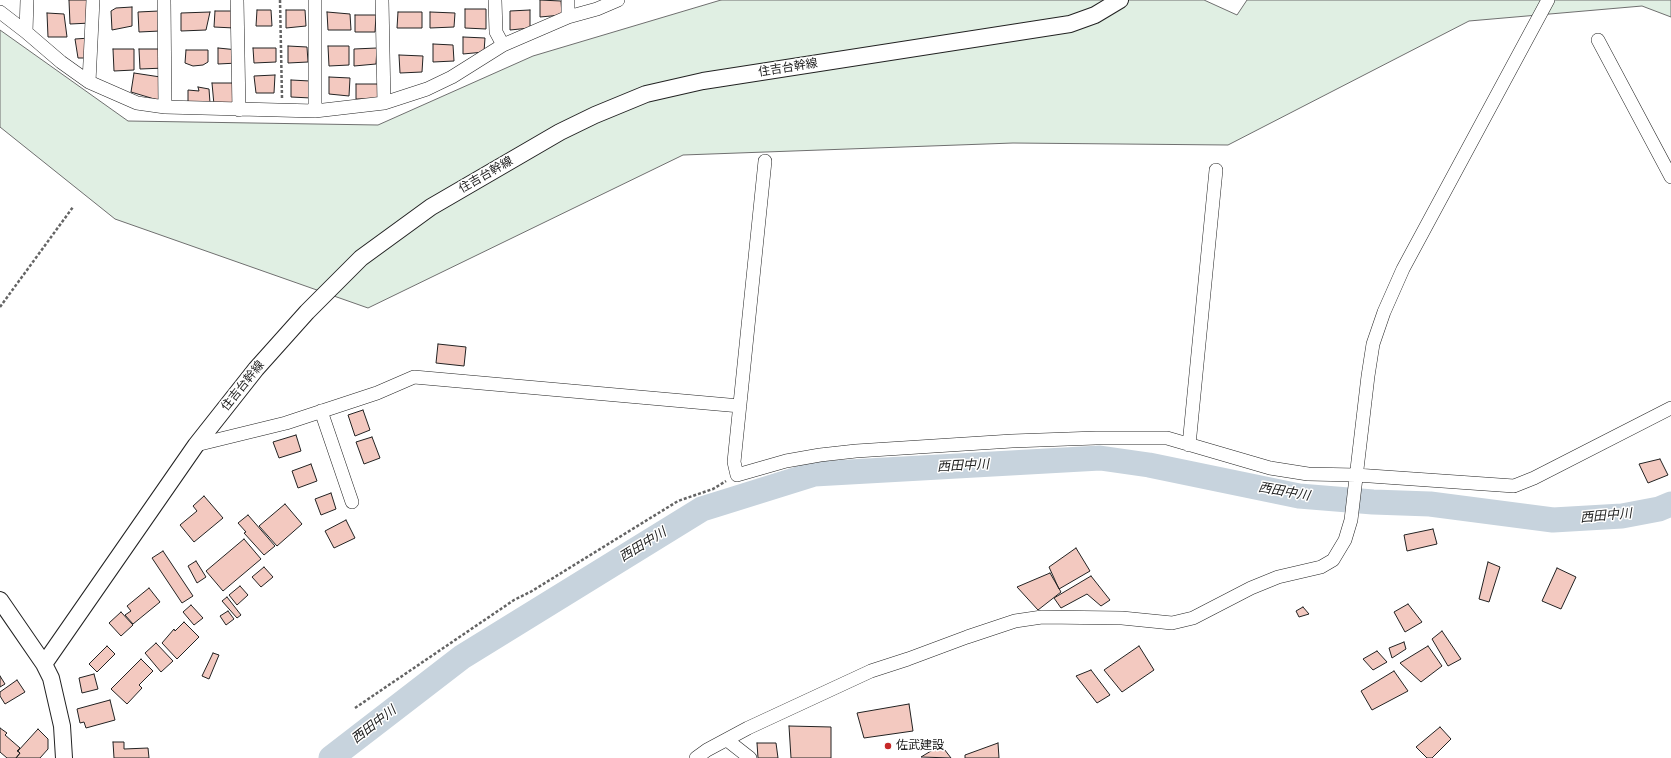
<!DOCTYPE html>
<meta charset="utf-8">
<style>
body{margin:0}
canvas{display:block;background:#fff}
</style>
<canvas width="1671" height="758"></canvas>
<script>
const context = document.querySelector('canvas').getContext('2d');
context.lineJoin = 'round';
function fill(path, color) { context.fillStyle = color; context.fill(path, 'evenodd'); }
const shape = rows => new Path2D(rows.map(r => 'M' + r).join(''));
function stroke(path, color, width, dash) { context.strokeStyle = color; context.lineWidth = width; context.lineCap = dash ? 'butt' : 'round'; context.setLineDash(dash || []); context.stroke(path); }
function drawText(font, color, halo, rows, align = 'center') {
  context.font = font + ' "Fira Sans Condensed","Noto Sans JP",sans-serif'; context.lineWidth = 3; context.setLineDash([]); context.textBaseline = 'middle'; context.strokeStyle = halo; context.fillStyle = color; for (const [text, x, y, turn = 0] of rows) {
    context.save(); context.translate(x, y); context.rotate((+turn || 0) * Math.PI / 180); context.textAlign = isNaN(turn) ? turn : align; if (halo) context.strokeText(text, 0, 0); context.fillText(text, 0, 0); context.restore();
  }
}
const green = shape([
 [721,0,1204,0,1237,15,1247,0,1671,0,1671,17,1642,6,1469,21,1228,145,1013,143,683,155,368,308,115,219,0,127,0,30,128,121,378,125,533,56,721,0]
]);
fill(green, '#e0efe3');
stroke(green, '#6f6f6f', 1);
stroke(shape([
 [331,758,462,657,702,509,814,474,1100,458,1149,465,1299,496,1373,502,1430,504,1553,520,1622,516,1659,509,1671,504]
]), '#c7d3dd', 25);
const building = shape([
 [69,0,89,0,91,23,70,24,69,0],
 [540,0,561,1,562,15,540,17,540,0],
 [132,7,132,26,112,30,111,11,116,8,132,7],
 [465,9,486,9,486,29,465,28,465,9],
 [257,10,271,10,272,26,256,26,257,10],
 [286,10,305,10,306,26,286,28,286,10],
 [530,10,530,28,510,30,510,11,530,10],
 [159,11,160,31,139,32,138,12,159,11],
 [215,11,235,11,234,28,214,27,215,11],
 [210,12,206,30,181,31,181,13,210,12],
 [327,12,350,14,351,30,328,30,327,12],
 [398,12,422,12,422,28,397,28,398,12],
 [430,12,455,13,454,27,430,28,430,12],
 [47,13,64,14,67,37,48,37,47,13],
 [355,15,376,15,375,32,355,32,355,15],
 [463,37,485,38,484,52,463,54,463,37],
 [90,38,92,58,78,58,75,39,90,38],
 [433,44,453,45,454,61,433,62,433,44],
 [288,46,307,47,308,62,288,63,288,46],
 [328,46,349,46,349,65,329,66,328,46],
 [218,48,238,50,238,63,218,64,218,48],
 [253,48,276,48,276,62,254,63,253,48],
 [377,48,376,64,354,66,354,49,377,48],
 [113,49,134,49,134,70,114,71,113,49],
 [139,49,162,49,165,68,140,69,139,49],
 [186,50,208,50,208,62,203,65,193,66,185,63,186,50],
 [399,55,423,56,422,72,400,73,399,55],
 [134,73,167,78,161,101,131,92,134,73],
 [275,75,274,93,256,93,254,76,275,75],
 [329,77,350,78,349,96,329,94,329,77],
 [291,80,310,81,311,98,291,97,291,80],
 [212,83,238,83,239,106,214,105,212,83],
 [356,84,378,84,378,99,356,99,356,84],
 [198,87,209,89,210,103,188,103,188,90,199,91,198,87],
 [438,344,466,347,464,366,436,363,438,344],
 [363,410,370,430,355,436,348,415,363,410],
 [296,435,301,451,279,458,273,442,296,435],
 [372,437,380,458,364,464,356,442,372,437],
 [1660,459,1668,475,1648,483,1639,464,1660,459],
 [311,464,317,481,298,488,292,471,311,464],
 [331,493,336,509,321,515,315,499,331,493],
 [204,496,223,518,194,542,180,525,197,511,193,506,204,496],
 [285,504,302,524,277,546,259,526,285,504],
 [248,515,275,546,264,555,244,533,246,532,238,523,248,515],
 [346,520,355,538,334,548,325,531,346,520],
 [1433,529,1437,544,1407,551,1404,535,1433,529],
 [244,539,261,559,223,591,206,571,244,539],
 [1076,548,1090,571,1059,589,1049,567,1076,548],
 [163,551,193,596,182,603,152,558,163,551],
 [196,561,206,577,197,583,188,566,196,561],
 [1488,562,1500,567,1489,602,1479,599,1488,562],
 [264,567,273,577,261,587,252,577,264,567],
 [1557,568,1576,577,1561,609,1542,601,1557,568],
 [1050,573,1061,592,1038,610,1017,587,1050,573],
 [1091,576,1110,600,1101,606,1087,594,1061,608,1054,598,1091,576],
 [240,586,248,595,237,605,229,595,240,586],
 [149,588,160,602,133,624,125,615,131,611,127,606,149,588],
 [227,597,241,615,237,618,222,601,227,597],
 [1408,604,1422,622,1405,632,1394,612,1408,604],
 [191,605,203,618,194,625,183,612,191,605],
 [1303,607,1309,614,1299,617,1296,611,1303,607],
 [228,611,234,619,226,625,220,616,228,611],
 [121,612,133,625,121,636,109,623,121,612],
 [184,622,199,637,177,659,162,643,174,629,175,631,184,622],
 [1442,631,1461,659,1448,666,1432,639,1442,631],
 [1404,642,1406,649,1392,658,1389,648,1404,642],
 [156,643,173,661,161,672,145,653,156,643],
 [107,646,115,654,97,672,89,664,107,646],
 [1139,646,1154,670,1122,692,1104,670,1139,646],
 [1428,646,1442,666,1421,682,1400,663,1428,646],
 [1377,651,1387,662,1373,670,1363,659,1377,651],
 [213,653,219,655,209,679,202,676,213,653],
 [141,659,153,671,139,685,142,688,127,704,111,689,141,659],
 [1091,670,1110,695,1097,703,1076,676,1091,670],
 [1394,671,1408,691,1372,710,1361,691,1394,671],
 [94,674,98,689,82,693,79,678,94,674],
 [0,676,5,684,0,687,0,676],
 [17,680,25,692,5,704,0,696,0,692,17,680],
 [110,700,115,720,86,728,84,722,80,723,77,709,110,700],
 [909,704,913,731,864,738,857,713,909,704],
 [789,726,831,727,831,758,791,758,789,726],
 [1440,727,1451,739,1432,758,1427,758,1416,747,1440,727],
 [0,728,7,733,5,735,20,748,17,751,20,753,16,758,7,758,0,752,0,728],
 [38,729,48,739,48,749,40,758,16,758,20,753,18,751,38,729],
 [113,742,124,742,124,749,148,748,149,758,114,758,113,742],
 [757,743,776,743,778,758,758,758,757,743],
 [998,743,999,758,965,758,965,755,998,743],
 [941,745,951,758,921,757,941,745]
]);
fill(building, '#f3c9c0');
stroke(building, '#222', 1);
const minor = shape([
 [164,0,165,107],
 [237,0,239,110],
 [315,0,315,111],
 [382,0,384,103],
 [495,0,496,32,503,45],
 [568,0,568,17],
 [0,12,26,32,61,62,89,82,137,103,165,107,315,111,384,103,427,89,452,77,503,45,568,17,597,9,618,0],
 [26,32,27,0],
 [1598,40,1671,177],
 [89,82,93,0],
 [765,161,734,462,737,475,786,461,820,455,856,451,1012,441,1096,438,1167,438,1270,468,1308,474,1356,475,1514,486,1534,478,1671,408],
 [321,411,352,502],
 [196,445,286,423,377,393,414,377,740,406],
 [1189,445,1216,170],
 [727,740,750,758],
 [696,758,707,750,748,728,871,671,908,659,967,637,1015,621,1042,617,1122,618,1172,623,1193,618,1251,588,1278,577,1321,567,1333,560,1345,540,1351,520,1368,376,1373,344,1384,312,1403,269,1548,0]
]);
const tertiary = shape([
 [0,600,44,664,51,678,62,726,64,758],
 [44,664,196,445,256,369,307,312,361,258,431,207,560,132,595,115,646,94,703,81,1070,24,1095,15,1120,0]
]);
stroke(minor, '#222', 14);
stroke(tertiary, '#222', 18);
stroke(shape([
 [280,0,282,98],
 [0,307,73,207],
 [355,708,514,600,532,591,678,501,713,489,726,481]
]), '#646464', 2.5, [3, 2]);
stroke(minor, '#fff', 13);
stroke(tertiary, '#fff', 16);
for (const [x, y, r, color] of [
 [888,746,4,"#c62828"]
]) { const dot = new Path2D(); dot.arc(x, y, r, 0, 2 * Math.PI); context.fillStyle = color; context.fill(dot); stroke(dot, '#fff', 1.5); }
drawText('12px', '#222', '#fff', [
 ["住吉台幹線",788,68,-9],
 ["住吉台幹線",486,175,-30],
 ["住吉台幹線",243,386,-51]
]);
drawText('12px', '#222', '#fff', [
 ["佐武建設",896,746]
], 'left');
drawText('italic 13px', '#222', '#fff', [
 ["西田中川",963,466,-3],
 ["西田中川",1284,492,10],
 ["西田中川",1606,516,-5],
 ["西田中川",643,545,-32],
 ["西田中川",374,725,-38]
]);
</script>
